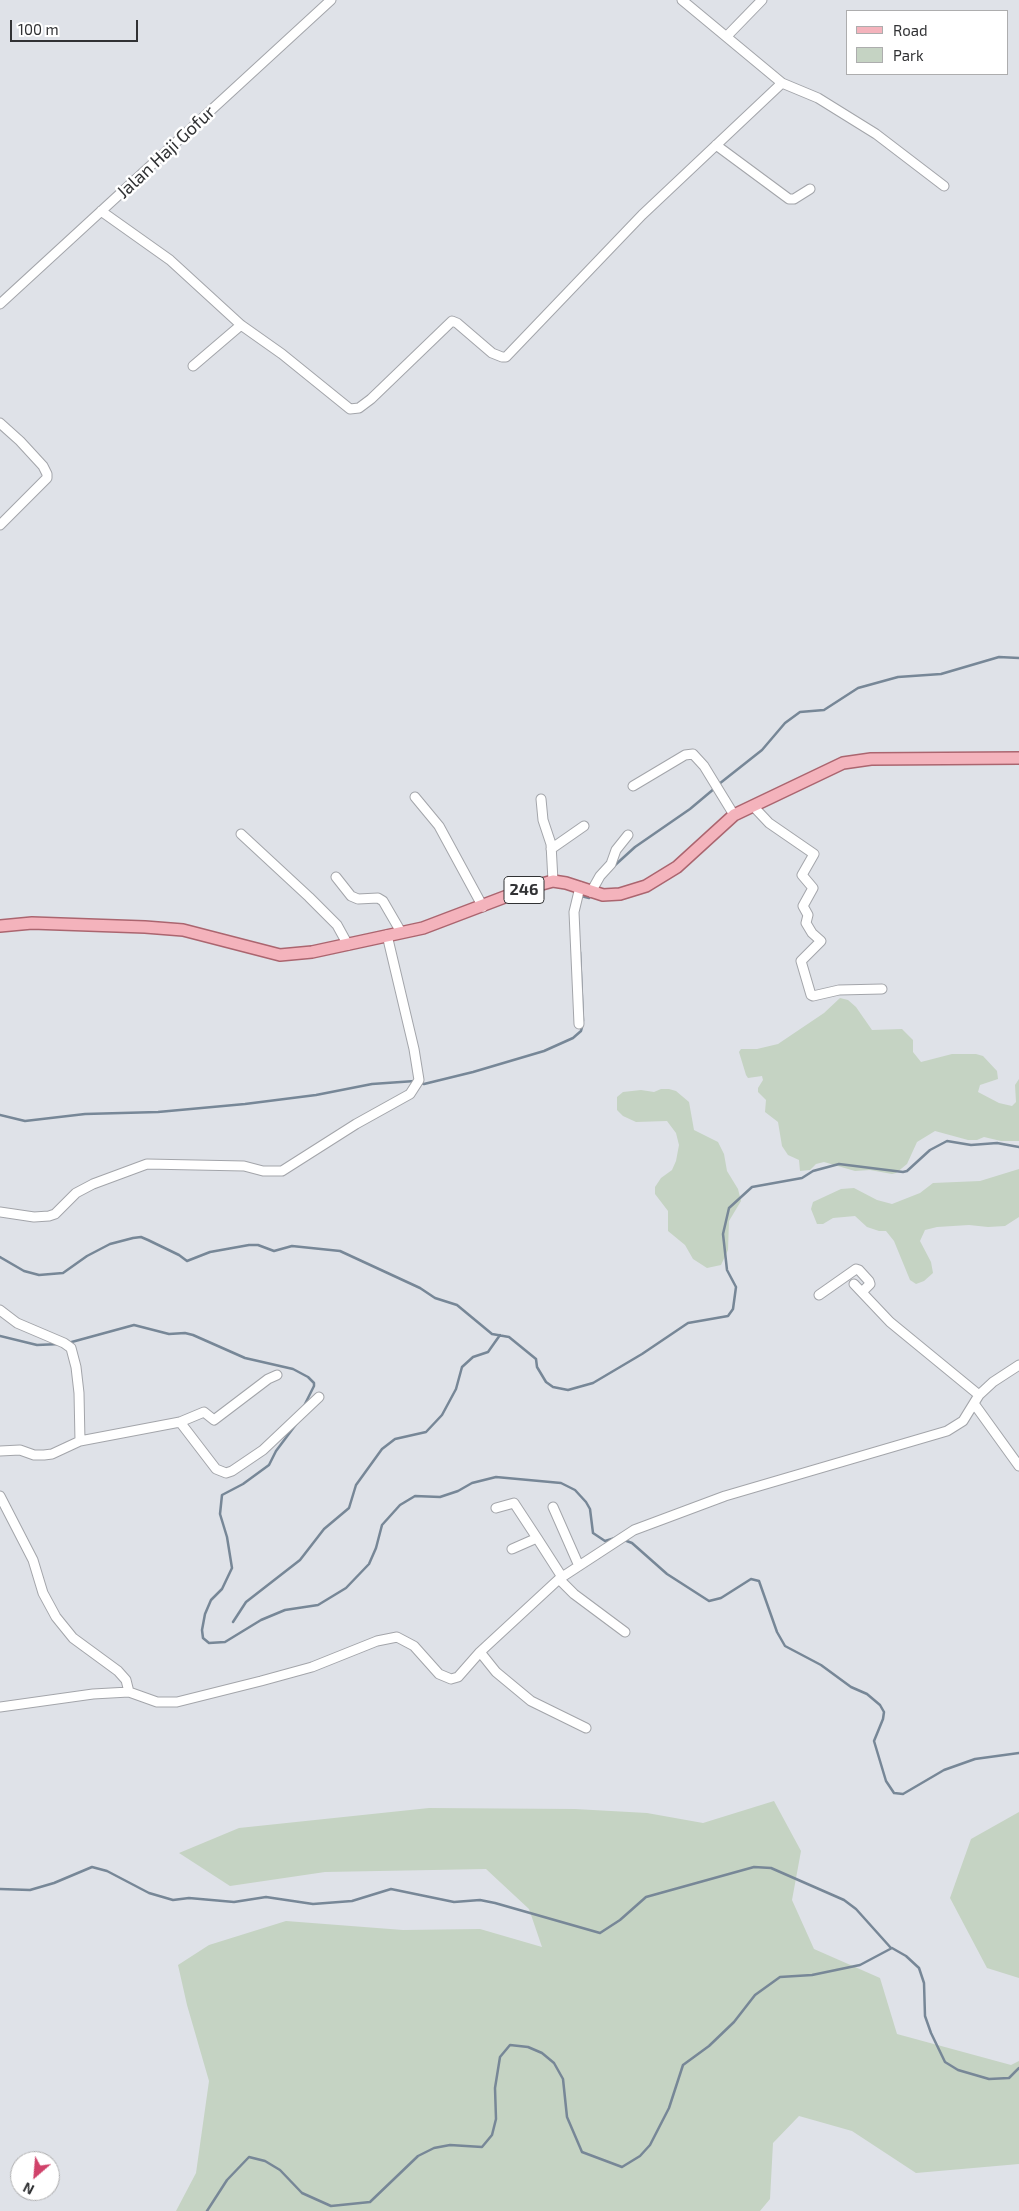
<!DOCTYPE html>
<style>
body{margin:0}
#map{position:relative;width:1019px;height:2211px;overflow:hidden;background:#dfe2e8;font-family:"Exo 2",sans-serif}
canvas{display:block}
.legend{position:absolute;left:846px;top:10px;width:162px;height:65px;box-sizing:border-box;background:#fff;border:1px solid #adadae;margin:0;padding:6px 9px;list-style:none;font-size:15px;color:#313234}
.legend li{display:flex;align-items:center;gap:10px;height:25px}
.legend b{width:25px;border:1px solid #adadae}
.north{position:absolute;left:10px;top:2151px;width:50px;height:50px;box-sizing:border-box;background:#fff;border:1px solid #adadae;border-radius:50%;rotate:207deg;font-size:14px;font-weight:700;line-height:20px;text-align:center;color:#313234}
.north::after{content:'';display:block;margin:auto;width:18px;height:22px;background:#d0426a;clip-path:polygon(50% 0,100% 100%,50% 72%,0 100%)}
.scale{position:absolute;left:10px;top:20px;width:128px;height:22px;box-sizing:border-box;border:2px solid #313234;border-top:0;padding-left:6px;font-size:15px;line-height:18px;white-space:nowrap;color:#313234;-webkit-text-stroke:4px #fff;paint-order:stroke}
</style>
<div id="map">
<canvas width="1019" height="2211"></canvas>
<ul class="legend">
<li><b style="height:6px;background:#f4b3bc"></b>Road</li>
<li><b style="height:14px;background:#c5d3c3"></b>Park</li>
</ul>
<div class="north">N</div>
<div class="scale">100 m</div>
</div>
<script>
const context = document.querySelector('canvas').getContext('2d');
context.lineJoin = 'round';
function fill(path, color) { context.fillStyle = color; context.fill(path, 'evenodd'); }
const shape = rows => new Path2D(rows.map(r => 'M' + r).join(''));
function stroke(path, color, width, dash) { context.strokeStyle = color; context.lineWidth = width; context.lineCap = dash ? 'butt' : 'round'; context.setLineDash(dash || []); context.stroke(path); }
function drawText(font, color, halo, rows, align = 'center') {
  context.font = font + ' "Exo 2",sans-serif'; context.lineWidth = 5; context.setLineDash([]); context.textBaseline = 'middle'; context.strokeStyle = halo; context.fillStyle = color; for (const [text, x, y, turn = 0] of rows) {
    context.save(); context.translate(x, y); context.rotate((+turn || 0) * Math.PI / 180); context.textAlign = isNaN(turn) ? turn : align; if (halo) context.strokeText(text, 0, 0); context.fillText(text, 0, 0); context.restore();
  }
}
fill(shape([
 [840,998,848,1000,856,1007,872,1030,902,1029,913,1040,913,1052,921,1062,952,1054,976,1054,983,1056,997,1071,998,1079,980,1085,978,1092,999,1103,1012,1106,1016,1102,1015,1085,1019,1079,1019,1141,1001,1141,984,1137,977,1140,968,1140,935,1131,917,1142,907,1164,896,1173,892,1174,870,1170,855,1171,824,1162,816,1164,810,1170,800,1171,799,1160,788,1155,782,1146,778,1122,765,1112,766,1100,758,1092,758,1088,763,1080,762,1076,748,1078,746,1075,739,1052,741,1049,757,1049,778,1044,824,1013],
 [661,1089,669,1089,676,1091,689,1102,694,1130,718,1142,724,1154,727,1171,738,1189,741,1201,729,1221,728,1250,721,1265,707,1268,693,1259,685,1245,668,1231,668,1211,655,1194,655,1187,661,1178,672,1170,676,1161,679,1145,676,1133,667,1121,636,1122,623,1116,617,1110,617,1097,623,1092,641,1090,654,1092],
 [1019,1169,1019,1217,1005,1226,988,1227,969,1225,937,1227,925,1230,920,1241,931,1262,933,1273,924,1281,916,1284,910,1280,894,1241,886,1231,879,1231,867,1227,855,1216,833,1218,823,1224,817,1224,811,1209,813,1202,841,1189,854,1188,877,1200,892,1204,920,1193,933,1183,980,1181],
 [774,1801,801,1851,792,1900,814,1949,880,1978,897,2034,1011,2065,1019,2061,1019,2164,916,2173,852,2131,799,2116,773,2143,770,2199,760,2211,176,2211,196,2173,209,2081,187,2005,178,1965,209,1945,286,1921,403,1930,480,1929,542,1947,529,1909,486,1869,325,1872,230,1886,179,1853,239,1828,429,1808,575,1809,647,1813,703,1823],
 [1019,1812,1019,1978,987,1968,950,1898,971,1839]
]), '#c5d3c3');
stroke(shape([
 [719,784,762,750,785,723,800,712,824,710,858,688,898,677,941,674,999,657,1019,658],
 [613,867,635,847,690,809,715,788],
 [581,896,589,898,591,895],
 [580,952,583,1021],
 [421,1083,424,1084,473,1072,544,1051,573,1038,581,1031,582,1027],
 [0,1115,25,1121,85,1114,158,1112,245,1104,316,1095,372,1084,415,1081],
 [0,1257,24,1271,39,1275,63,1273,87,1256,110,1244,133,1238,141,1237,148,1240,179,1255,187,1261,210,1252,249,1245,258,1245,274,1251,292,1246,340,1251,420,1288,435,1298,457,1305,492,1334,509,1337,536,1359,537,1367,546,1382,553,1387,568,1390,593,1383,642,1354,688,1323,728,1316,733,1309,736,1287,727,1270,723,1234,729,1208,752,1187,802,1178,813,1171,839,1164,903,1172,907,1171,930,1150,947,1141,971,1145,997,1143,1019,1147],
 [0,1336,37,1345,60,1344],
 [68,1343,134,1325,169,1334,185,1333,193,1335,245,1358,293,1369,308,1377,314,1383,314,1386,304,1406],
 [297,1423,276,1451,269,1465,243,1484,222,1495,220,1514,227,1537,232,1568,222,1589,211,1600,205,1614,202,1630,203,1638,209,1643,225,1642,261,1620,285,1610,318,1605,346,1588,369,1564,376,1548,382,1525,400,1505,415,1496,440,1497,458,1491,472,1483,496,1477,561,1483,575,1490,586,1502,590,1509,593,1533,605,1541,615,1538],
 [624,1540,632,1543,667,1574,709,1601,721,1598,751,1579,759,1581,777,1632,785,1646,821,1665,851,1687,867,1694,880,1705,884,1712,883,1719,874,1741,886,1781,894,1793,903,1794,944,1770,975,1759,1019,1753],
 [233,1622,246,1602,300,1560,324,1529,349,1508,356,1485,382,1449,395,1439,426,1432,442,1415,456,1389,462,1367,473,1357,488,1352,500,1335],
 [0,1889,30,1890,54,1883,92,1867,107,1871,149,1893,173,1900,189,1898,234,1902,266,1897,313,1904,352,1901,391,1889,454,1902,480,1900,495,1903,600,1933,620,1920,646,1897,754,1867,771,1868,844,1900,856,1909,891,1948],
 [207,2211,227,2180,249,2157,265,2161,280,2170,302,2193,331,2206,370,2202,418,2156,434,2148,450,2145,482,2147,492,2135,496,2119,495,2088,500,2057,510,2045,528,2047,542,2053,554,2063,563,2079,567,2117,582,2152,622,2167,640,2156,650,2145,669,2108,683,2065,709,2046,734,2022,755,1995,780,1977,812,1975,860,1965,892,1948,906,1956,919,1968,924,1983,925,2016,931,2033,945,2062,958,2070,989,2079,1009,2078,1019,2068]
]), '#778797', 2.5);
const minor = shape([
 [727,36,762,0],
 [782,83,818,98,876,134,944,186],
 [716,145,789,199,794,199,810,189],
 [101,211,170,260,241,325,282,354,350,409,359,408,371,399,452,321,457,323,492,353,502,357,506,357,642,215,782,83,682,0],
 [0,304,331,0],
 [193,366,241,325],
 [0,423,20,441,43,466,47,474,47,478,0,525],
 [633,786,685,755,693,754,704,766,734,815],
 [415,797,439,826,483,907],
 [541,799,543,820,551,844,553,881],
 [753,806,769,823,814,854,802,875,813,888,803,906,808,915,806,923,812,933,821,941,801,961,811,995,813,996,839,990,882,989],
 [241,834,309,897,337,925,348,945],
 [551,849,584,826],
 [336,877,351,896,358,899,378,898,383,901,401,932],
 [591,892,600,876,611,864,616,850,628,835],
 [579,1024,574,912,580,887],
 [0,1212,34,1217,49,1216,55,1214,76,1193,93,1184,147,1164,244,1166,263,1171,282,1171,356,1124,410,1094,419,1080,414,1049,387,935],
 [854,1284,890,1322,979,1395],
 [819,1295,856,1269,859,1270,869,1281,870,1284,862,1292],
 [0,1310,17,1323,64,1343,71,1348,76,1367,79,1393,80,1441,52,1454,44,1455,34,1455,20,1450,0,1451],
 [975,1405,1019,1466],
 [180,1422,216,1469,226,1473,232,1471,263,1450,319,1397],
 [80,1441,180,1422,204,1412,214,1420,268,1379,277,1375],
 [0,1496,33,1560,43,1593,56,1617,73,1638,118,1671,126,1680,129,1692],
 [553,1507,579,1566],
 [496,1508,514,1503,537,1538],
 [512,1549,537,1538,562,1577],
 [559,1579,574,1594,625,1632],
 [480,1652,496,1672,531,1701,586,1728],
 [0,1707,93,1694,129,1692,157,1702,177,1702,261,1681,312,1667,377,1641,397,1637,414,1646,439,1674,451,1679,458,1677,480,1652,559,1579,634,1530,725,1496,947,1431,963,1421,979,1395,993,1382,1019,1365]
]);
const major = shape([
 [0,926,32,923,145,927,183,930,280,955,312,952,423,928,531,887,553,881,566,883,603,895,620,894,646,886,677,867,734,815,843,763,871,759,1019,758]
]);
stroke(minor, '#a3a5aa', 11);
stroke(major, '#ab656f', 14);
stroke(minor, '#fff', 9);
stroke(major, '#f4b3bc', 11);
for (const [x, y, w] of [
 [524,890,40]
]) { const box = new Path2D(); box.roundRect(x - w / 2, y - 13.5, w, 27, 4); context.fillStyle = '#fff'; context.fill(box); stroke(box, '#313234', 1); }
drawText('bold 16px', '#313234', null, [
 ["246",524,890]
]);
drawText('18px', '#313234', '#fff', [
 ["Jalan Haji Gofur",166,152,-43]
]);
</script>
